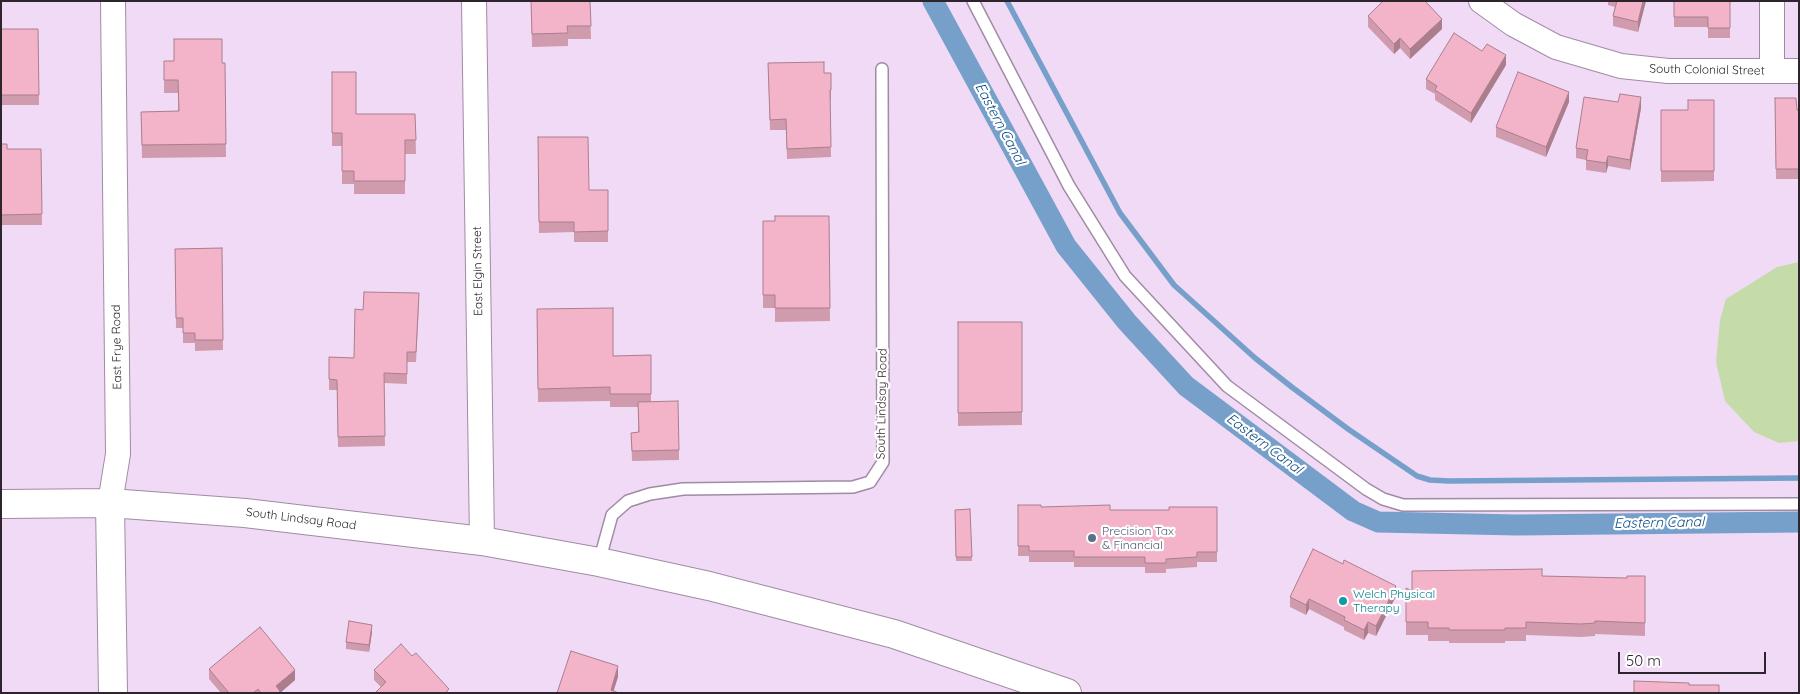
<!DOCTYPE html>
<style>
body{margin:0}
#map{position:relative;width:1800px;height:694px;overflow:hidden;background:#f1daf5;font-family:Quicksand,sans-serif}
canvas{display:block}
.frame{position:absolute;inset:0;border:2px solid #2d242e;pointer-events:none}
.scale{position:absolute;left:1618px;top:652px;width:148px;height:22px;box-sizing:border-box;border:2px solid #2d242e;border-top:0;padding-left:6px;font-size:15px;line-height:18px;white-space:nowrap;color:#2d242e;-webkit-text-stroke:4px #fff;paint-order:stroke}
</style>
<div id="map">
<canvas width="1800" height="694"></canvas>
<div class="frame"></div>
<div class="scale">50 m</div>
</div>
<script>
const context = document.querySelector('canvas').getContext('2d');
context.lineJoin = 'round';
function fill(path, color) { context.fillStyle = color; context.fill(path, 'evenodd'); }
const shape = rows => new Path2D(rows.map(r => 'M' + r).join(''));
function stroke(path, color, width, dash) { context.strokeStyle = color; context.lineWidth = width; context.lineCap = dash ? 'butt' : 'round'; context.setLineDash(dash || []); context.stroke(path); }
function drawText(font, color, halo, rows, align = 'center') {
  context.font = font + ' Quicksand,sans-serif'; context.lineWidth = 4.5; context.setLineDash([]); context.textBaseline = 'middle'; context.strokeStyle = halo; context.fillStyle = color; for (const [text, x, y, turn = 0] of rows) {
    context.save(); context.translate(x, y); context.rotate((+turn || 0) * Math.PI / 180); context.textAlign = isNaN(turn) ? turn : align; if (halo) context.strokeText(text, 0, 0); context.fillText(text, 0, 0); context.restore();
  }
}
fill(shape([
 [1799,262,1799,441,1779,443,1754,432,1725,401,1716,362,1720,320,1726,299,1777,267]
]), '#c5dcaa');
stroke(shape([
 [1007,1,1120,213,1174,285,1255,358,1293,388,1348,429,1417,476,1430,480,1449,481,1799,478]
]), '#769fca', 5.5);
stroke(shape([
 [933,1,1066,246,1127,322,1186,386,1353,511,1378,522,1517,525,1799,522]
]), '#769fca', 21);
const lane = shape([
 [973,1,1069,186,1125,276,1227,386,1366,489,1383,499,1403,505,1799,504],
 [599,562,612,515,628,501,650,494,683,489,853,487,870,482,883,462,882,69]
]);
const street = shape([
 [474,1,482,541],
 [1481,1,1513,24,1556,47,1621,66,1668,71,1799,71],
 [1772,1,1772,71],
 [110,503,118,454,113,1]
]);
const secondary = shape([
 [110,503,113,693],
 [1,504,110,503,245,513,482,541,599,562,709,586,817,614,894,634,1067,693]
]);
stroke(lane, '#a08ba4', 14);
stroke(street, '#a08ba4', 26);
stroke(secondary, '#a08ba4', 30);
stroke(lane, '#fff', 11);
stroke(street, '#fff', 24);
stroke(secondary, '#fff', 28);
fill(shape([
 [531,1,590,1,591,39,568,39,568,46,532,47],
 [1608,1,1646,1,1638,32,1613,26,1613,16,1615,7,1608,5],
 [1674,1,1730,1,1730,38,1708,38,1708,27,1674,27],
 [1368,16,1442,29,1410,59,1400,48,1394,54,1368,27],
 [1,29,38,29,39,105,1,105],
 [164,61,225,63,226,157,142,158,141,112,178,111,178,93,164,93],
 [768,63,824,73,831,73,831,100,830,100,831,157,787,159,786,130,770,130],
 [1506,65,1471,123,1435,100,1435,94,1426,89,1426,79],
 [332,72,356,114,415,114,416,154,405,154,405,194,354,194,354,184,342,184,342,146,332,146],
 [1775,98,1797,110,1799,110,1799,179,1776,179],
 [1714,100,1714,181,1661,182,1661,110,1688,110],
 [1569,102,1546,157,1496,137,1496,127],
 [1641,108,1630,170,1608,166,1606,173,1586,170,1586,160,1576,158,1576,148],
 [538,137,589,190,608,190,608,242,574,242,574,232,539,233],
 [1,144,7,149,41,149,42,225,1,225],
 [829,216,830,321,775,322,775,308,763,308,763,221,775,221],
 [222,248,223,350,195,351,195,343,183,343,183,328,176,328,175,249],
 [419,304,416,362,407,362,407,384,384,383,385,446,338,447,337,390,329,390,329,357,354,358,363,310],
 [537,309,613,356,651,355,651,402,679,450,679,460,632,461,631,433,638,432,638,407,610,407,610,401,538,402],
 [958,322,1022,322,1022,425,958,426],
 [1018,505,1041,507,1110,510,1169,510,1217,507,1217,562,1197,562,1197,567,1166,569,1166,573,1145,573,1145,567,1074,567,1074,562,1029,562,1029,556,1018,556],
 [970,509,972,561,956,561,955,510],
 [1542,576,1627,578,1645,576,1645,636,1595,634,1595,636,1581,637,1526,635,1526,641,1505,641,1505,643,1449,643,1449,641,1428,641,1428,635,1406,635,1406,588,1412,591],
 [1396,596,1376,636,1368,633,1364,640,1344,630,1344,627,1309,609,1306,615,1290,607,1290,597],
 [372,632,369,652,346,649,346,642],
 [412,656,449,693,381,687,374,680,374,670],
 [209,669,295,680,280,693,221,693,209,679]
]), '#d19bae');
fill(shape([
 [1643,1,1646,1,1638,32,1638,22],
 [1442,19,1442,29,1410,59,1410,49],
 [1400,38,1400,48,1394,54,1394,44],
 [1506,55,1506,65,1471,123,1471,113],
 [1569,92,1569,102,1546,157,1546,147],
 [1641,97,1641,108,1630,170,1630,160],
 [1608,156,1608,166,1606,173,1606,163],
 [1396,586,1396,596,1376,636,1376,626],
 [1309,599,1309,609,1306,615,1306,605],
 [1368,622,1368,633,1364,640,1364,630],
 [372,625,372,632,369,652,369,645],
 [618,666,618,677,613,693,611,690],
 [295,670,295,680,280,693,276,693,276,686]
]), '#aa7e8d');
const building = shape([
 [531,1,590,1,591,26,567,26,568,33,532,34,531,1],
 [1383,1,1425,1,1442,19,1410,49,1400,38,1394,44,1368,16,1383,1],
 [1617,1,1643,1,1638,22,1613,16,1617,1],
 [1674,1,1730,1,1730,28,1708,28,1708,17,1674,17,1674,1],
 [1,29,38,29,39,95,1,95,1,29],
 [1454,33,1482,51,1487,44,1506,55,1471,113,1435,90,1437,86,1426,79,1454,33],
 [174,39,222,39,222,63,225,63,226,144,142,145,141,112,179,111,178,80,164,80,164,61,174,61,174,39],
 [824,62,824,73,831,73,831,90,830,90,831,147,787,149,786,119,770,120,768,63,824,62],
 [332,72,356,72,356,114,415,114,416,140,405,140,405,181,354,181,354,171,342,171,342,133,332,133,332,72],
 [1518,72,1569,92,1546,147,1496,127,1518,72],
 [1620,94,1641,97,1630,160,1608,156,1606,163,1586,160,1588,150,1576,148,1584,97,1618,102,1620,94],
 [1775,98,1796,98,1797,110,1799,110,1799,169,1776,169,1775,98],
 [1688,100,1714,100,1714,171,1661,171,1661,110,1688,110,1688,100],
 [538,137,588,137,589,190,608,190,608,231,574,232,574,222,539,222,538,137],
 [1,144,7,144,7,149,41,149,42,214,1,215,1,144],
 [775,216,829,216,830,308,775,308,775,295,763,295,763,221,775,221,775,216],
 [222,248,223,340,195,340,195,333,183,333,183,318,176,318,175,249,222,248],
 [364,292,419,293,416,352,407,352,407,374,384,373,385,436,338,437,337,380,329,379,329,357,354,358,355,309,363,310,364,292],
 [613,308,613,356,651,355,651,394,610,394,610,387,538,389,537,309,613,308],
 [958,322,1022,322,1022,412,958,413,958,322],
 [678,401,679,450,632,451,631,433,639,432,638,402,678,401],
 [1018,505,1041,505,1041,507,1110,505,1110,510,1169,510,1169,507,1217,507,1217,552,1197,552,1197,557,1166,559,1166,563,1145,563,1145,557,1074,557,1074,551,1029,551,1029,546,1018,546,1018,505],
 [970,509,972,557,956,557,955,510,970,509],
 [1313,549,1343,564,1344,560,1396,586,1376,626,1368,622,1364,630,1344,620,1345,617,1309,599,1306,605,1290,597,1313,549],
 [1542,569,1542,576,1627,578,1627,576,1645,576,1645,623,1595,621,1595,623,1581,624,1526,622,1526,628,1505,628,1505,630,1449,630,1449,628,1428,628,1428,622,1406,622,1406,588,1412,591,1412,571,1542,569],
 [349,621,372,625,369,645,346,642,349,621],
 [260,627,295,670,276,686,280,691,278,693,261,693,258,689,253,693,229,693,209,669,260,627],
 [401,644,412,656,416,653,449,689,445,693,375,693,386,682,374,670,401,644],
 [571,651,618,666,611,690,619,693,557,693,571,651],
 [1634,681,1689,683,1689,685,1719,685,1719,693,1634,693,1634,681]
]);
fill(building, '#f3b4ca');
stroke(building, '#aa7e8d', 1);
for (const [x, y, r, color] of [
 [1092,538,5,"#5c6f8a"],
 [1343,601,5,"#0f9aa8"]
]) { const dot = new Path2D(); dot.arc(x, y, r, 0, 2 * Math.PI); context.fillStyle = color; context.fill(dot); stroke(dot, '#fff', 2); }
drawText('12px', '#2d242e', '#fff', [
 ["South Colonial Street",1707,70,1],
 ["East Elgin Street",478,271,-91],
 ["East Frye Road",117,347,-91],
 ["South Lindsay Road",882,404,-89],
 ["South Lindsay Road",301,519,7]
]);
drawText('12px', '#4e5e75', '#fff', [
 ["Precision Tax",1102,531],
 ["& Financial",1102,545]
], 'left');
drawText('12px', '#0d838f', '#fff', [
 ["Welch Physical",1353,594],
 ["Therapy",1353,608]
], 'left');
drawText('italic 14px', '#0f4e84', '#fff', [
 ["Eastern Canal",1000,124,62],
 ["Eastern Canal",1264,444,37],
 ["Eastern Canal",1659,523,-1]
]);
</script>
